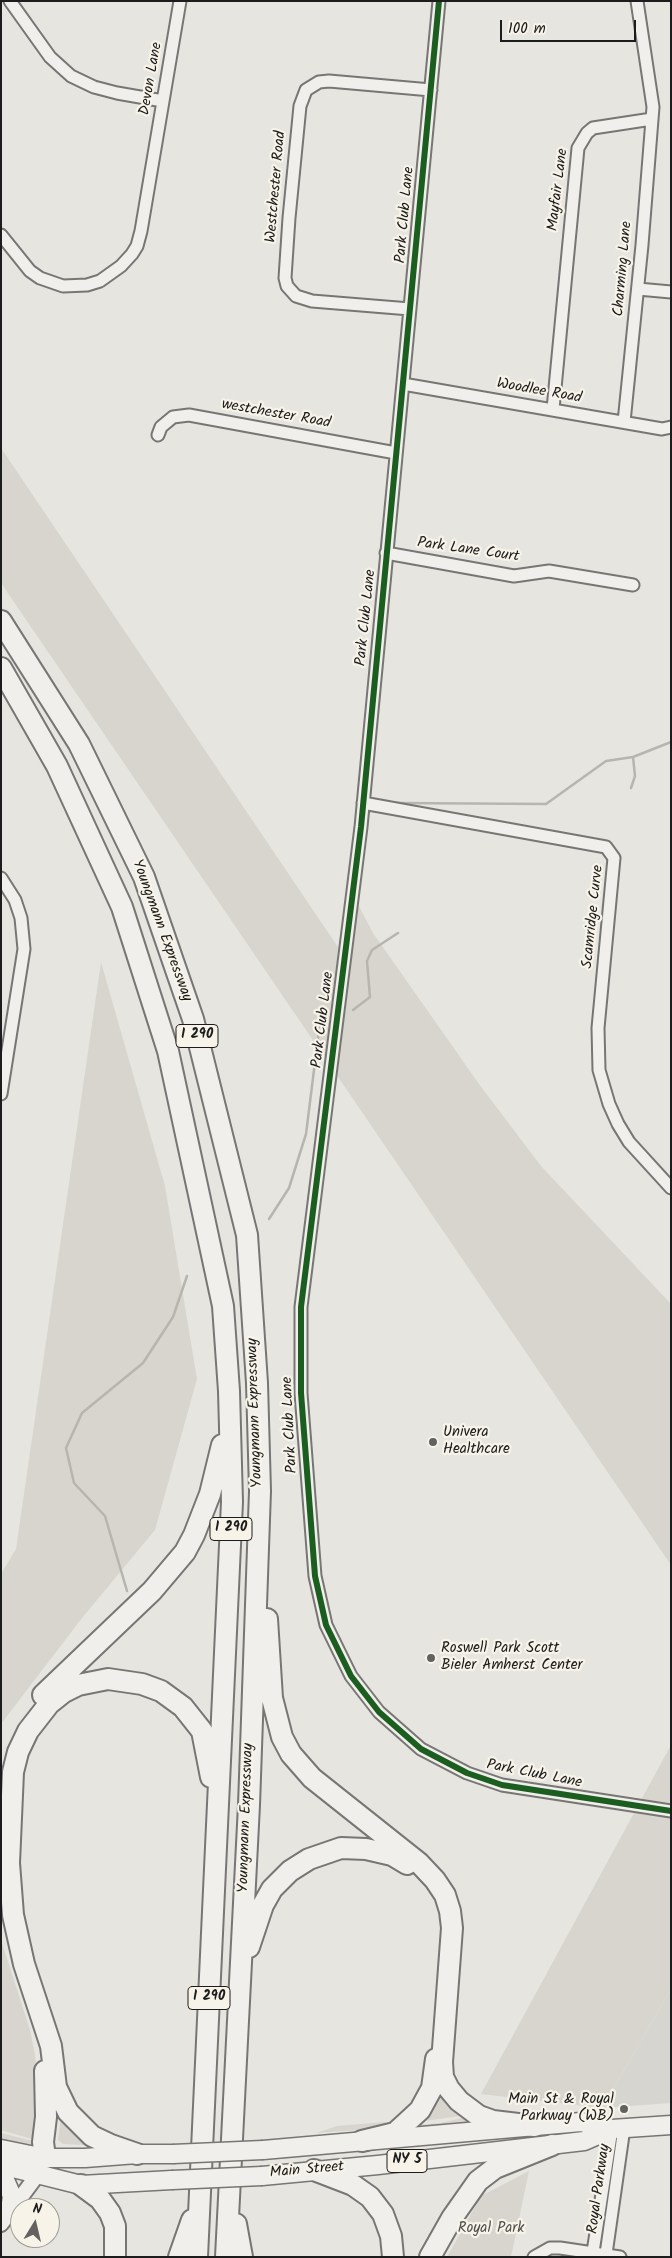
<!DOCTYPE html>
<style>
body{margin:0}
#map{position:relative;width:672px;height:2258px;overflow:hidden;background:#e6e5e0;font-family:Kalam,sans-serif}
canvas{display:block}
.frame{position:absolute;inset:0;border:2px solid #1c1c1c;pointer-events:none}
.north{position:absolute;left:10px;top:2198px;width:50px;height:50px;box-sizing:border-box;background:#f7f3e8;border:1px solid #9f9d96;border-radius:50%;rotate:9deg;font-size:14px;font-weight:700;line-height:20px;text-align:center;color:#1c1c1c}
.north::after{content:'';display:block;margin:auto;width:18px;height:22px;background:#636261;clip-path:polygon(50% 0,100% 100%,50% 72%,0 100%)}
.scale{position:absolute;left:500px;top:20px;width:136px;height:22px;box-sizing:border-box;border:2px solid #1c1c1c;border-top:0;padding-left:6px;font-size:15px;line-height:18px;white-space:nowrap;color:#1c1c1c;-webkit-text-stroke:4px #f7f3e8;paint-order:stroke}
</style>
<div id="map">
<canvas width="672" height="2258"></canvas>
<div class="frame"></div>
<div class="north">N</div>
<div class="scale">100 m</div>
</div>
<script>
const context = document.querySelector('canvas').getContext('2d');
context.lineJoin = 'round';
function fill(path, color) { context.fillStyle = color; context.fill(path, 'evenodd'); }
const shape = rows => new Path2D(rows.map(r => 'M' + r).join(''));
function stroke(path, color, width, dash) { context.strokeStyle = color; context.lineWidth = width; context.lineCap = dash ? 'butt' : 'round'; context.setLineDash(dash || []); context.stroke(path); }
function drawText(font, color, halo, rows, align = 'center') {
  context.font = font + ' Kalam,sans-serif'; context.lineWidth = 4.5; context.setLineDash([]); context.textBaseline = 'middle'; context.strokeStyle = halo; context.fillStyle = color; for (const [text, x, y, turn = 0] of rows) {
    context.save(); context.translate(x, y); context.rotate((+turn || 0) * Math.PI / 180); context.textAlign = isNaN(turn) ? turn : align; if (halo) context.strokeText(text, 0, 0); context.fillText(text, 0, 0); context.restore();
  }
}
fill(shape([
 [671,1989,671,2103,602,2108]
]), '#d7d5cf');
fill(shape([
 [1,448,344,956,352,893,373,933,479,1084,541,1166,671,1304,671,1565,1,583],
 [101,962,165,1186,197,1379,155,1530,82,1618,1,1724,1,1574,16,1549],
 [671,1745,671,1989,602,2108,481,2094],
 [2,1943,30,2030,35,2055,39,2093,35,2140,1,2130],
 [435,2080,467,2115,411,2123],
 [61,2115,105,2146,63,2144,58,2140],
 [471,2116,473,2121,466,2123,401,2132,405,2126,440,2123],
 [386,2122,386,2124,375,2129,316,2133,337,2126],
 [1,2133,33,2141,35,2145,1,2139],
 [529,2171,511,2257,447,2257,481,2196]
]), '#d8d5ce');
stroke(shape([
 [631,788,635,776,633,757],
 [396,803,546,804,606,761,633,757,671,742],
 [353,1010,370,997,367,961,372,950,398,933],
 [269,1219,289,1188,306,1134,320,1022],
 [127,1591,105,1516,74,1483,66,1448,82,1413,143,1363,173,1317,187,1276]
]), '#b7b5af', 2.5);
const minor = shape([
 [10,1,50,57,71,76,94,87,117,93,163,101],
 [439,1,361,827,301,1307,301,1393,315,1576,326,1625,351,1676,379,1712,421,1749,467,1773,502,1785,671,1811],
 [1,235,30,271,40,278,63,286,87,285,100,281,121,266,132,254,137,246,141,231,180,1],
 [638,289,671,292],
 [410,309,312,301,296,296,287,286,285,278,289,218,300,106,306,90,319,82,329,81,431,90],
 [403,384,662,429,671,427],
 [553,409,578,148,587,133,593,128,652,119],
 [624,422,642,245,653,107,637,1],
 [158,435,161,427,173,417,189,415,396,453],
 [386,553,514,576,549,571,633,585],
 [363,803,606,847,614,858,598,1028,599,1070,609,1104,618,1124,629,1142,671,1188],
 [1,878,15,900,21,918,24,949,1,1094],
 [593,2252,612,2129],
 [606,2254,624,2128],
 [534,2257,550,2248,560,2248,620,2257]
]);
const tertiary = shape([
 [1,2224,38,2174]
]);
const primary = shape([
 [1,2149,45,2158,85,2158,137,2154,173,2154],
 [263,2150,581,2122,612,2129,671,2125],
 [1,2165,81,2185,172,2180],
 [1,2171,12,2196,10,2210],
 [262,2176,378,2165,584,2141,612,2129]
]);
const motorway = shape([
 [1,621,79,744,144,877,193,1019,247,1235,257,1383,260,1491,249,1805,226,2257],
 [1,668,57,766,122,907,168,1051,223,1306,229,1391,232,1502,197,2257],
 [267,1619,272,1698,282,1737,291,1754,312,1778,419,1863,435,1880,445,1895,450,1911,452,1928,442,2062,443,2077,449,2089,459,2101,479,2116,493,2121,535,2126],
 [43,1695,152,1591,185,1552,194,1535,210,1494,222,1445],
 [249,1947,263,1905,272,1889,290,1871,309,1859,341,1848,366,1849,392,1855,407,1864],
 [45,2071,46,2117,43,2142,45,2158],
 [362,2141,395,2133,420,2110,432,2088,436,2059],
 [137,2154,111,2145,92,2136,68,2112,56,2087,51,2046,24,1964,13,1915,9,1863,13,1772,18,1752,28,1731,49,1704,64,1692,78,1685,108,1679,142,1684,161,1691,183,1707,202,1731,211,1777],
 [314,2170,353,2185,370,2197,383,2214,391,2236,393,2257],
 [81,2185,100,2199,110,2213,115,2226,115,2257],
 [236,2224,242,2257],
 [179,2257,192,2220],
 [430,2257,452,2218,478,2181,495,2168,552,2145]
]);
stroke(minor, '#777674', 15);
stroke(tertiary, '#777674', 18);
stroke(primary, '#777674', 21);
stroke(motorway, '#777674', 24);
stroke(minor, '#f0efeb', 11);
stroke(tertiary, '#f0efeb', 14);
stroke(primary, '#f0efeb', 18);
stroke(motorway, '#f0efeb', 20);
const primaryBridge = shape([
 [173,2154,263,2150],
 [172,2180,262,2176]
]);
stroke(primaryBridge, '#777674', 21, []);
stroke(primaryBridge, '#f0efeb', 18);
stroke(shape([
 [439,1,361,827,301,1307,301,1393,315,1576,326,1625,351,1676,379,1712,421,1749,467,1773,502,1785,671,1811]
]), '#1b5e20', 6);
for (const [x, y, r, color] of [
 [433,1442,5,"#636261"],
 [431,1658,5,"#636261"],
 [624,2109,5,"#636261"]
]) { const dot = new Path2D(); dot.arc(x, y, r, 0, 2 * Math.PI); context.fillStyle = color; context.fill(dot); stroke(dot, '#f7f3e8', 2); }
for (const [x, y, w] of [
 [197,1036,42],
 [231,1529,42],
 [209,1998,42],
 [407,2161,40]
]) { const box = new Path2D(); box.roundRect(x - w / 2, y - 11.5, w, 23, 4); context.fillStyle = '#f7f3e8'; context.fill(box); stroke(box, '#1c1c1c', 1); }
drawText('bold 14px', '#1c1c1c', null, [
 ["I 290",197,1036],
 ["I 290",231,1529],
 ["I 290",209,1998],
 ["NY 5",407,2161]
]);
drawText('15px', '#1c1c1c', '#f7f3e8', [
 ["Devon Lane",152,79,-80],
 ["Westchester Road",277,187,-85],
 ["Mayfair Lane",559,190,-83],
 ["Park Club Lane",406,215,-85],
 ["Charming Lane",624,269,-85],
 ["Woodlee Road",539,392,10],
 ["westchester Road",276,415,10],
 ["Park Lane Court",468,551,8],
 ["Park Club Lane",367,618,-84],
 ["Scamridge Curve",594,917,-84],
 ["Youngmann Expressway",161,931,70],
 ["Park Club Lane",324,1020,-83],
 ["Youngmann Expressway",256,1413,-92],
 ["Park Club Lane",291,1425,-93],
 ["Park Club Lane",534,1775,11],
 ["Youngmann Expressway",247,1818,-88],
 ["Main Street",307,2171,-5],
 ["Royal Parkway",600,2189,-82]
]);
drawText('15px', '#1c1c1c', '#f7f3e8', [
 ["Univera",443,1433],
 ["Healthcare",443,1450],
 ["Roswell Park Scott",441,1649],
 ["Bieler Amherst Center",441,1666],
 ["Main St & Royal",614,2100,"right"],
 ["Parkway (WB)",614,2117,"right"]
], 'left');
drawText('15px', '#51504d', '#f7f3e8', [
 ["Royal Park",491,2229]
]);
</script>
